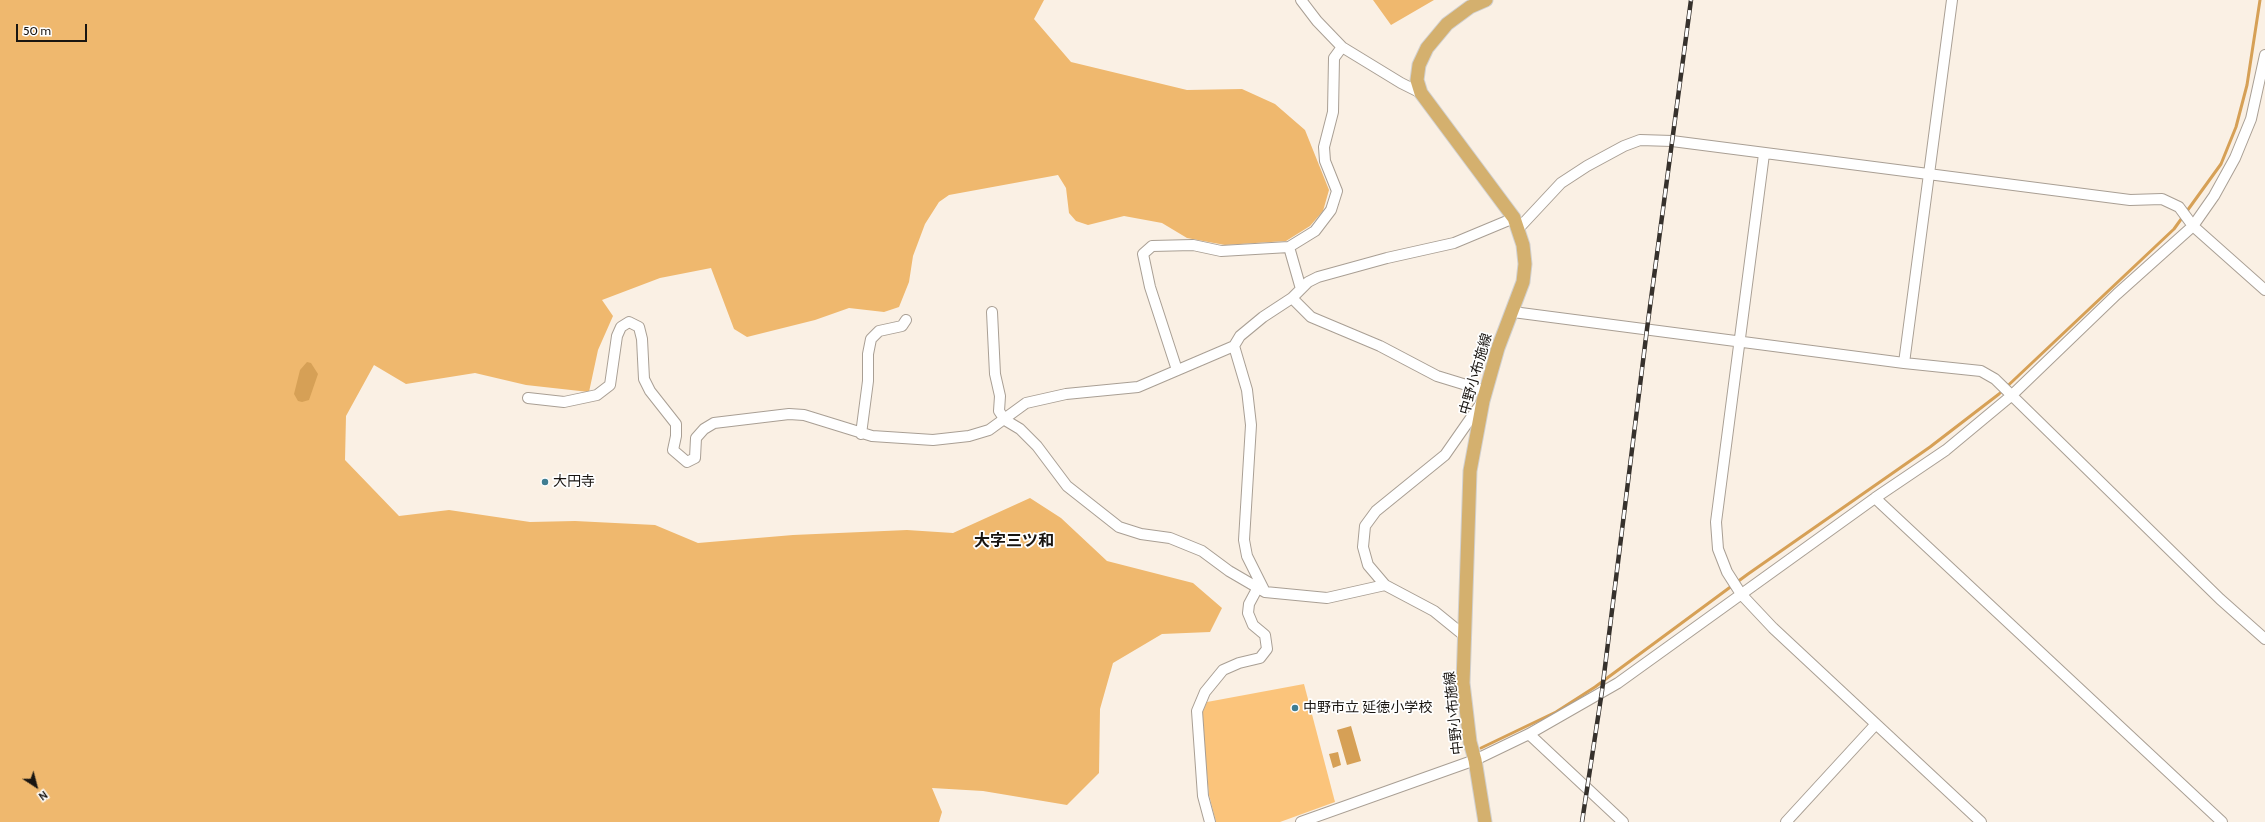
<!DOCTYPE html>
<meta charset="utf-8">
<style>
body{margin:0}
#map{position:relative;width:2265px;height:822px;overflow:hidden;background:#faf0e4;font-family:Cabin,sans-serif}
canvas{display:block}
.north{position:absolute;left:16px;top:766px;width:40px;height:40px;-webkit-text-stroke:3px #fff;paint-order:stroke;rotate:144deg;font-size:11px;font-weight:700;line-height:16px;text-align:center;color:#191511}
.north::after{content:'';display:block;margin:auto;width:14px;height:18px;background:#191511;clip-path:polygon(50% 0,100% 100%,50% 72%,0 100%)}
.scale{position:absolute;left:16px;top:24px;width:71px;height:18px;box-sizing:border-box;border:2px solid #191511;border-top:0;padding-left:5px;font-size:12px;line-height:14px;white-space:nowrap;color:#191511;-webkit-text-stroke:3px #fff;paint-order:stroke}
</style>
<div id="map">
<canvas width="2265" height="822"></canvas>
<div class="north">N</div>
<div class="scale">50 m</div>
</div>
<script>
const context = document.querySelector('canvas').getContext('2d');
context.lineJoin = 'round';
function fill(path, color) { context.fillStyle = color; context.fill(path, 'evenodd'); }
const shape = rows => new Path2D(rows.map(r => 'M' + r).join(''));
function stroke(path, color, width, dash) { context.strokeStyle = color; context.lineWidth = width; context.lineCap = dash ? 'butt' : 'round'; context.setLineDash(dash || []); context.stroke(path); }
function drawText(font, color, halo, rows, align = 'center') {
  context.font = font + ' Cabin,"Noto Sans JP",sans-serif'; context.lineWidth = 3.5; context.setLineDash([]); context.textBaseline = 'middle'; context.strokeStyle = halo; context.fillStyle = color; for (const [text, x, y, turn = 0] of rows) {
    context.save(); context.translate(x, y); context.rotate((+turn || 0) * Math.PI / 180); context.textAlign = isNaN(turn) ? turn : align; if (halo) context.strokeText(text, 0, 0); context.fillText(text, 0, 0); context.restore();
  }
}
fill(shape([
 [1304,684,1335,802,1280,822,1216,822,1209,795,1204,741,1202,713,1207,702]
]), '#fbc47b');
fill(shape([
 [0,0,1044,0,1034,19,1071,62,1187,90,1242,89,1275,104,1305,130,1329,190,1323,211,1310,226,1286,241,1225,245,1187,238,1162,223,1124,216,1088,225,1076,221,1069,213,1066,188,1058,175,949,195,939,202,925,224,913,256,909,282,899,307,884,312,849,308,815,320,747,337,734,329,711,268,660,278,602,300,613,316,598,350,589,392,526,385,475,373,406,384,374,365,346,416,345,460,399,516,449,510,530,522,575,521,655,525,698,543,793,535,907,530,953,533,1030,498,1061,518,1107,561,1193,583,1222,608,1210,632,1162,634,1113,663,1100,709,1099,773,1067,805,983,791,932,788,942,812,939,822,0,822],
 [1373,0,1434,0,1391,25]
]), '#efb86e');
fill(shape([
 [307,362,311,363,318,374,309,400,302,402,298,401,294,394,300,370],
 [1351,726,1361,761,1347,765,1337,730],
 [1338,752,1341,765,1333,768,1329,754]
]), '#d6a056');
stroke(shape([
 [1481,748,1556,712,1595,687,1748,574,1930,447,1999,394,2174,229,2221,164,2236,127,2247,85,2260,0]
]), '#d6a056', 3);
const minor = shape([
 [1301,0,1317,21,1342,47,1401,83,1421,93],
 [1764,154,1716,522,1718,549,1727,572,1741,594,1773,628,1981,822],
 [1519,228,1561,183,1587,166,1624,146,1640,140,1672,141,2130,200,2162,199,2179,207,2193,226,2265,290],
 [1301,289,1289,247,1315,231,1331,210,1337,191,1325,161,1324,147,1333,112,1334,58,1342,47],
 [1292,298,1311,317,1380,346,1437,376,1486,391],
 [992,312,995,374,1000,396,999,411,1005,420,1020,429,1037,446,1067,486,1119,527,1141,534,1170,538,1202,551,1229,571,1265,592,1327,598,1385,585],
 [1513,312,1904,363,1981,371,1995,379,2220,599,2265,639],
 [1234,346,1247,390,1251,425,1244,540,1247,556,1265,592],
 [1904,363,1952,0],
 [1177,370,1150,287,1143,254,1152,246,1193,245,1221,251,1289,247],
 [528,398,564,402,597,395,610,385,617,336,621,327,629,322,639,327,642,339,644,379,650,391,676,424,676,436,673,450,687,462,695,458,696,438,704,429,714,423,789,414,804,415,872,436,933,440,969,436,989,430,1026,403,1066,394,1138,387,1234,346,1240,336,1263,317,1292,298,1308,282,1318,277,1387,258,1454,243,1514,218],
 [861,434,868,381,868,354,871,339,879,331,902,326,906,320],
 [1875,498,2222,822],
 [1466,637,1434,611,1385,585,1368,565,1363,547,1365,526,1376,511,1445,455,1482,402],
 [1529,734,1623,822],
 [1210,822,1203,796,1197,711,1205,692,1223,670,1239,663,1260,658,1267,649,1265,635,1253,625,1248,613,1249,604,1257,589],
 [1301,822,1475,760,1529,734,1618,683,1875,498,1946,450,2011,396,2117,294,2193,226,2214,196,2235,158,2251,119,2265,55],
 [1786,822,1876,724]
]);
const major = shape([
 [1485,822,1475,760,1470,742,1463,683,1470,471,1483,401,1498,348,1523,282,1525,264,1523,245,1514,218,1421,93,1417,80,1419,65,1427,48,1447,24,1470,7,1486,0]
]);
stroke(minor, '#a99f94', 12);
stroke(major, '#d1d0cf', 15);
stroke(minor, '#fff', 10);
stroke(major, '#d4b06e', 13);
const rail = shape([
 [1582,822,1602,691,1647,329,1691,0]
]);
stroke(rail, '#36312c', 4.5);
stroke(rail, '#fff', 3, [9]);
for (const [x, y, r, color] of [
 [545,482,4,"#3f7d92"],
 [1295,708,4,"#3f7d92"]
]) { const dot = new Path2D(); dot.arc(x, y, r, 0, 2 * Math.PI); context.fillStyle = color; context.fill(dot); stroke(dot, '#fff', 1.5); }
drawText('14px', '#191511', '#fff', [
 ["中野小布施線",1476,374,-74],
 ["中野小布施線",1454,713,-96]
]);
drawText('14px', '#191511', '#fff', [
 ["大円寺",553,482],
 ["中野市立 延徳小学校",1303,708]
], 'left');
drawText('bold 16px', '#191511', '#fff', [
 ["大字三ツ和",1014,541]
]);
</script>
